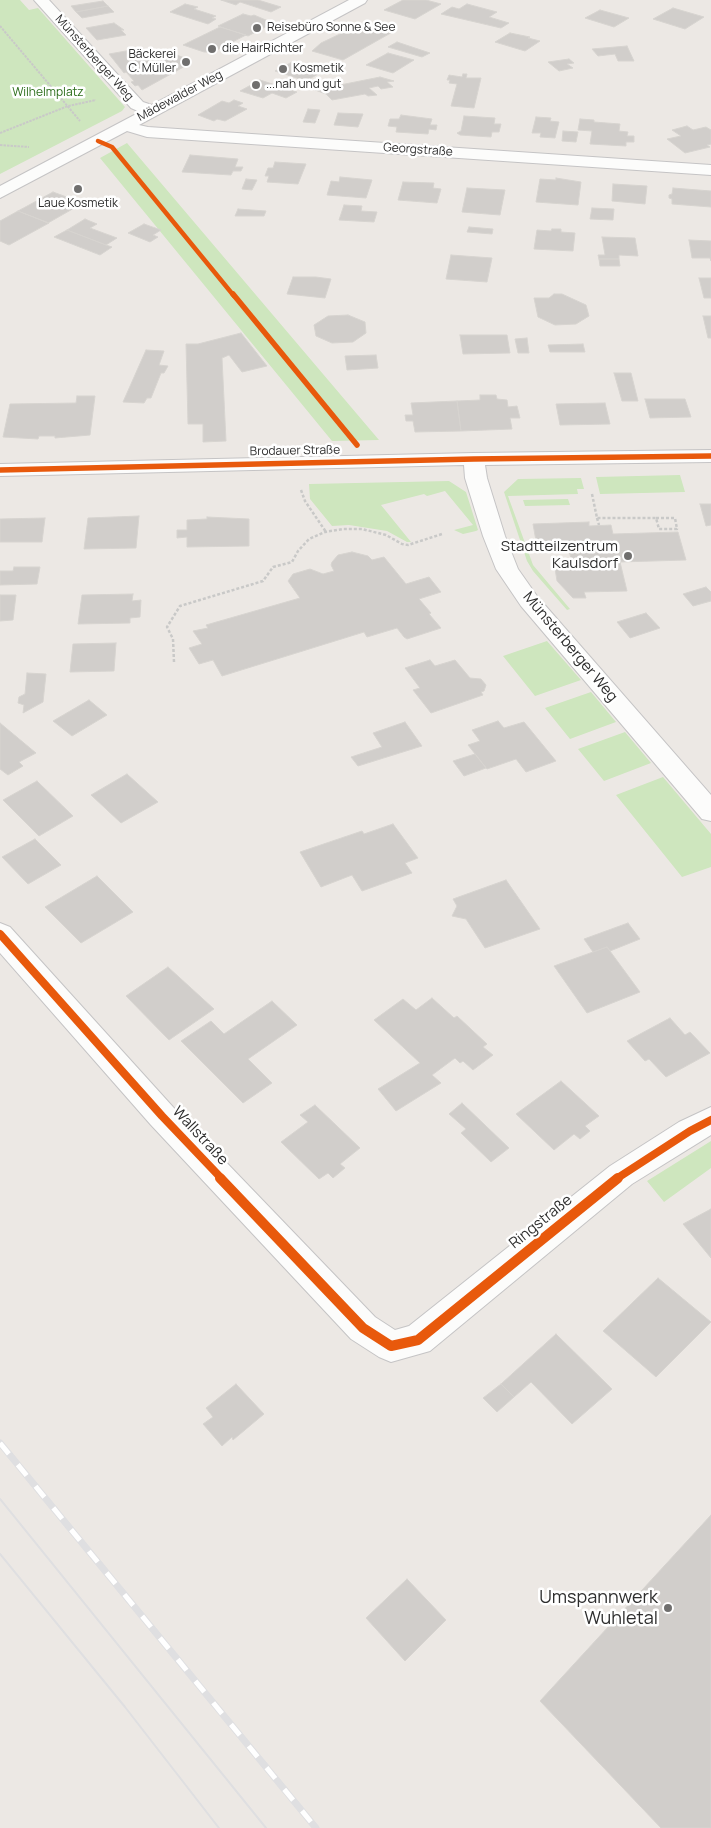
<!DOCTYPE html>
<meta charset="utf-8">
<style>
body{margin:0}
canvas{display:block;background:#ece8e4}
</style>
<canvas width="711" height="1828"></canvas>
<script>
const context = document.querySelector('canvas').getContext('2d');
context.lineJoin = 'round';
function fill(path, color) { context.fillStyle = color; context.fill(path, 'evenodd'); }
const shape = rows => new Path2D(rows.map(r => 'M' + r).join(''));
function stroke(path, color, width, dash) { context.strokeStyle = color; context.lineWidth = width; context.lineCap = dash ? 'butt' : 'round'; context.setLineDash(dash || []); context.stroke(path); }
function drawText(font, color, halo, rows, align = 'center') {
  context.font = font + ' Manrope,sans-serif'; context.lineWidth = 5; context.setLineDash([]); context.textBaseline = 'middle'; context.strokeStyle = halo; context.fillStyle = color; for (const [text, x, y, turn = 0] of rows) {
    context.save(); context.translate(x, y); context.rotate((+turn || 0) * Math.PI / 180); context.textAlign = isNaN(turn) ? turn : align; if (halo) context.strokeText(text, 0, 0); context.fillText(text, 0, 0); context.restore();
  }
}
fill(shape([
 [0,0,20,0,29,10,38,8,125,107,122,111,0,174],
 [127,143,379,440,332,441,100,158],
 [680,475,685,492,600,494,596,477],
 [581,478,584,489,577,489,578,494,508,496,533,565,570,609,567,610,533,571,527,561,504,492,518,479],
 [449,481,466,492,478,530,476,531,463,534,454,530,473,525,445,491,427,496,424,494,381,505,411,542,407,542,387,531,349,525,332,526,310,499,309,484],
 [568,499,570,505,525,506,523,500],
 [547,641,581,680,535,696,503,656],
 [591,692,616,722,570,739,545,708],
 [625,732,651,763,604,781,578,749],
 [663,777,711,834,711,867,682,877,616,795],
 [711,1141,711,1168,664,1202,647,1181]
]), '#cee6be');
const building = shape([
 [221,0,258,0,281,7,271,12,240,2,236,5,221,0],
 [403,0,426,0,441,4,415,19,384,10,403,0],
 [103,1,108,6,76,12,71,6,103,1],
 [185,4,198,7,194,9,216,16,212,18,216,19,208,24,170,12,185,4],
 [467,4,497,12,489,17,509,23,501,28,441,14,452,7,459,9,467,4],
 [108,6,114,12,82,18,76,12,108,6],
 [673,8,704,17,685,29,653,19,673,8],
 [600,10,629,18,614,27,585,18,600,10],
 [243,14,251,16,254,15,273,23,248,36,218,26,243,14],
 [114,23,124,30,121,30,126,35,97,40,86,28,114,23],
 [361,24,373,27,378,25,396,30,343,60,312,51,321,43,361,24],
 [220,27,246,35,213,52,204,52,183,45,220,27],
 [510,33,530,37,528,38,540,41,525,51,495,42,510,33],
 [397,42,430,53,422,57,388,47,397,42],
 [627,46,634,61,618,61,615,54,598,56,592,49,627,46],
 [137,49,148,57,145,59,151,61,170,52,189,60,189,64,142,90,138,85,135,86,131,82,134,81,126,72,124,73,109,54,137,49],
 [388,53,414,60,393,73,366,65,388,53],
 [569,59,574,63,567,64,573,68,559,71,548,62,569,59],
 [294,61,325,70,306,81,275,71,294,61],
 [463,74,467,74,466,78,481,78,474,108,451,106,457,84,449,83,450,80,447,80,449,75,462,77,463,74],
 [380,77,394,81,387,82,393,87,381,89,378,86,369,88,377,95,368,96,365,94,332,100,326,94,315,90,380,77],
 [260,80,297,92,286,98,272,93,263,98,240,91,260,80],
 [234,100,243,103,238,106,247,109,225,121,217,119,214,121,198,115,222,101,229,103,234,100],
 [308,109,320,110,315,123,303,122,308,109],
 [338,113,363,114,358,127,334,125,338,113],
 [401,115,432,119,430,125,437,125,436,130,429,129,428,134,396,132,397,127,388,126,390,119,399,119,401,115],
 [464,116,495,118,494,124,501,124,499,132,492,132,491,137,460,135,457,133,461,131,464,116],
 [536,117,551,118,550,121,559,122,555,138,540,137,541,133,532,133,536,117],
 [580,119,594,120,594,122,620,124,619,131,628,132,627,136,634,136,634,142,626,142,626,146,590,144,592,131,578,130,580,119],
 [687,126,693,130,706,127,711,130,711,144,707,145,710,147,685,153,667,139,681,136,672,130,687,126],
 [563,131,578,132,576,142,562,141,563,131],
 [190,155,238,159,235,167,243,167,241,171,233,171,231,175,182,172,190,155],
 [275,162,306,164,298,184,267,182,269,176,265,176,268,168,273,168,275,162],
 [340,177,372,180,366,198,327,195,331,181,339,182,340,177],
 [556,178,581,182,578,205,536,202,540,179,556,180,556,178],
 [246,179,257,180,252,190,242,189,246,179],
 [403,182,434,183,433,188,441,189,437,203,398,200,403,182],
 [613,184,647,186,645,204,612,201,613,184],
 [467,188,505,190,500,215,462,212,467,188],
 [673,188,711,191,711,207,672,204,672,199,669,198,669,195,672,194,673,188],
 [53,192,83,203,48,223,18,211,53,192],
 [344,205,362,206,361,211,377,212,374,222,339,220,344,205],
 [592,208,614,209,613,220,590,219,592,208],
 [238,209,266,211,264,216,235,216,238,209],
 [18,211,49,223,9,245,0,241,0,221,18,211],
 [85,219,97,224,90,228,117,238,106,245,67,230,85,219],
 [144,224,161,230,153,235,158,237,150,242,128,233,144,224],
 [469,227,493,229,492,234,467,232,469,227],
 [552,229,561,229,561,232,575,233,573,251,534,249,537,230,551,231,552,229],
 [67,230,106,245,112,247,100,255,54,237,67,230],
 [602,237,635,238,638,256,619,255,619,259,599,259,598,255,605,255,602,237],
 [689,240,711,241,711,261,710,258,692,258,689,240],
 [451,255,492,258,487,282,446,279,451,255],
 [599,259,619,259,620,266,600,266,599,259],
 [293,277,316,277,331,279,325,298,287,294,293,277],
 [699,278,711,278,711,298,704,298,699,278],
 [554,294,562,294,586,305,589,316,576,324,555,325,538,317,534,298,549,298,554,294],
 [348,315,365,322,366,333,353,342,332,343,316,336,314,325,328,316,348,315],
 [703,316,711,316,711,338,708,338,703,316],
 [241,333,267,366,242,372,229,355,222,358,226,441,203,442,203,424,188,424,186,344,198,344,241,333],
 [460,335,507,335,510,353,463,354,460,335],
 [527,338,529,353,518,353,515,339,527,338],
 [583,344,585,352,550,352,548,345,583,344],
 [146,350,164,351,159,365,168,366,164,373,161,373,151,398,147,398,144,403,123,402,146,350],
 [376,355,378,368,347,370,345,356,376,355],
 [614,373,631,373,638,401,622,401,614,373],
 [480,395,496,395,497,399,507,400,508,407,517,406,520,418,510,418,512,429,461,431,457,401,480,400,480,395],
 [77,396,95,396,90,435,55,438,55,436,39,436,38,439,3,437,10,404,76,403,77,396],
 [645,399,685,399,691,417,650,418,645,399],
 [457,401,461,431,415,432,413,421,406,421,405,415,413,415,411,403,457,401],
 [605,403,610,424,560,425,556,404,605,403],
 [700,504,711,504,711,525,706,526,700,504],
 [139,516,136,548,84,549,88,518,139,516],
 [207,517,249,519,249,546,187,547,187,537,177,538,177,530,187,530,187,520,207,519,207,517],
 [45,518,42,542,0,542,0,519,45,518],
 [589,522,589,526,611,525,613,534,678,532,686,560,620,562,627,591,584,592,586,598,573,598,557,581,554,562,572,562,569,551,538,552,533,524,589,522],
 [352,552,368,556,372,560,384,557,406,584,429,577,441,592,419,599,431,613,429,614,441,628,407,639,404,637,397,628,367,637,364,632,222,676,213,660,199,664,189,648,202,644,193,631,208,628,206,625,300,598,288,581,293,574,310,569,323,574,334,571,331,565,332,562,338,555,352,552],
 [14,567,40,567,37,584,0,585,0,571,13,571,14,567],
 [706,587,711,592,711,601,693,606,683,594,706,587],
 [133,594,132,601,141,600,140,617,130,618,130,623,78,624,82,595,133,594],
 [0,595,16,595,13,620,0,621,0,595],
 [646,613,660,628,630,638,617,622,646,613],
 [116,643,114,671,70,672,73,644,116,643],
 [430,660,435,666,455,660,470,678,481,679,486,685,484,691,481,692,483,695,431,713,413,690,420,688,405,668,430,660],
 [27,673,46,674,43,702,23,713,24,705,18,703,19,697,25,694,27,673],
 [89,700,107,715,72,736,53,721,89,700],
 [498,721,504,728,524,722,556,761,526,772,516,759,487,769,468,745,480,741,472,730,498,721],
 [405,722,422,746,358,766,351,757,382,747,373,733,405,722],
 [0,723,36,753,19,762,23,766,8,775,0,769,0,723],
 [475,754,486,768,464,776,453,761,475,754],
 [127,774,158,802,121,823,91,795,127,774],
 [37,781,73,816,39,836,3,800,37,781],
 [393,824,418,858,405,863,412,873,362,891,352,875,321,887,300,852,362,831,364,834,393,824],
 [35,839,61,865,28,884,2,857,35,839],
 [97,876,133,912,81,943,45,907,97,876],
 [506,880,540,929,485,948,466,919,452,916,457,906,453,899,506,880],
 [628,923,640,939,610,951,607,947,593,952,584,939,628,923],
 [607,947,640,992,587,1013,554,966,607,947],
 [168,967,214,1009,169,1040,126,996,168,967],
 [432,998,454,1018,457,1016,487,1044,483,1047,493,1055,473,1070,463,1061,460,1063,455,1058,432,1075,441,1083,396,1111,378,1089,420,1063,374,1020,403,999,416,1010,432,998],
 [272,1001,297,1025,248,1059,272,1083,243,1103,181,1041,211,1021,224,1034,272,1001],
 [670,1018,685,1035,690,1032,710,1053,666,1077,649,1059,645,1061,627,1041,670,1018],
 [561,1081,599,1116,585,1126,590,1131,580,1139,574,1134,554,1150,516,1114,561,1081],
 [462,1103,509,1148,491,1162,461,1133,466,1129,449,1114,462,1103],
 [315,1105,360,1148,340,1164,345,1168,333,1178,328,1173,319,1179,281,1142,308,1122,300,1115,315,1105],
 [711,1209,711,1258,683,1224,711,1209],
 [658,1278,711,1322,656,1377,603,1331,658,1278],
 [556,1334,612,1389,572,1424,531,1382,514,1397,501,1384,556,1334],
 [236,1384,264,1414,233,1440,232,1437,222,1446,203,1424,213,1417,206,1408,236,1384],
 [501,1384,514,1397,497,1412,483,1398,501,1384],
 [711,1515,711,1828,661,1828,540,1701,711,1515],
 [407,1579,446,1620,405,1661,366,1618,407,1579]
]);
fill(building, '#d1cecb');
stroke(building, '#d7d4d0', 1);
const street = shape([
 [34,0,49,0,143,102,152,105,349,0,367,0,365,3,139,125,148,127,711,165,711,175,147,137,127,131,0,198,0,186,140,112,131,108,34,0],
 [711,450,711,462,485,465,487,478,505,536,518,569,537,596,711,795,711,821,702,819,521,606,496,569,483,536,465,478,464,465,0,476,0,464,474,453,711,450],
 [0,923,10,927,173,1107,375,1317,395,1330,409,1326,610,1166,679,1122,711,1107,711,1135,632,1184,430,1351,391,1362,379,1357,351,1339,151,1125,0,953,0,923]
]);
stroke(street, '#c5c4c5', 2);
stroke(shape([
 [0,26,80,121],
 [0,133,68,106,96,100],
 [0,145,29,147]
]), '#c9c9c8', 2, [2.5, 1]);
stroke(shape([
 [301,490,305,501,326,532],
 [592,494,597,518,656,518],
 [597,518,599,525],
 [656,518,675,518,677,529,659,529,656,518],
 [174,662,173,639,167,627,180,606,263,581,273,567,292,562,298,551,309,539,325,532,343,529,362,529,386,535,402,544,408,545,442,534]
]), '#c9c9c8', 2.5, [3, 2]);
fill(street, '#fcfcfb');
stroke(shape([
 [0,1499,266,1828],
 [0,1554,125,1707,219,1828]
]), '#dfdfe1', 2);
const rail = shape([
 [0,1443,316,1828]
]);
stroke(rail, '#dfdfe1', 7);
stroke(rail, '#fff', 5, [14]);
stroke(shape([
 [98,141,112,147,234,296]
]), '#e8590c', 4.5);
stroke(shape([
 [233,294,357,445],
 [0,470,474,459,711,456]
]), '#e8590c', 5.5);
stroke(shape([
 [0,934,162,1116,222,1179],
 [616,1179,690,1131,711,1120]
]), '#e8590c', 8);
stroke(shape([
 [220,1178,363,1328,391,1346,418,1340,618,1178]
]), '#e8590c', 10);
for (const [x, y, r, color] of [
 [257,28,5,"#706f6e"],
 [212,49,5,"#706f6e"],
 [186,62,5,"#706f6e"],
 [283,69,5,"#706f6e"],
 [256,85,5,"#706f6e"],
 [78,189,5,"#706f6e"],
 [628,556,5,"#706f6e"],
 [668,1608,5,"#706f6e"]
]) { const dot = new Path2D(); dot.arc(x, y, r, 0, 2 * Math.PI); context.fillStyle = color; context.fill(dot); stroke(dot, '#fff', 2); }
drawText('12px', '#2e2e2e', '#fff', [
 ["Reisebüro Sonne & See",267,28],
 ["die HairRichter",222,49],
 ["Bäckerei",176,55,"right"],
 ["C. Müller",176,69,"right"],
 ["Kosmetik",293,69],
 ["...nah und gut",266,85],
 ["Laue Kosmetik",78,204,"center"]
], 'left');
drawText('12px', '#2e2e2e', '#fff', [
 ["Münsterberger Weg",94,58,48],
 ["Mädewalder Weg",180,96,-28],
 ["Georgstraße",418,150,4],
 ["Brodauer Straße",295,451,-1]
]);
drawText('12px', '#2c6e1b', '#fff', [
 ["Wilhelmplatz",48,93]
]);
drawText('15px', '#2e2e2e', '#fff', [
 ["Stadtteilzentrum",618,547],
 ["Kaulsdorf",618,564]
], 'right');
drawText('15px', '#2e2e2e', '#fff', [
 ["Münsterberger Weg",570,647,50],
 ["Wallstraße",200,1136,47],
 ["Ringstraße",541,1222,-39]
]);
drawText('18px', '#2e2e2e', '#fff', [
 ["Umspannwerk",658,1598],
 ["Wuhletal",658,1619]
], 'right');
</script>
